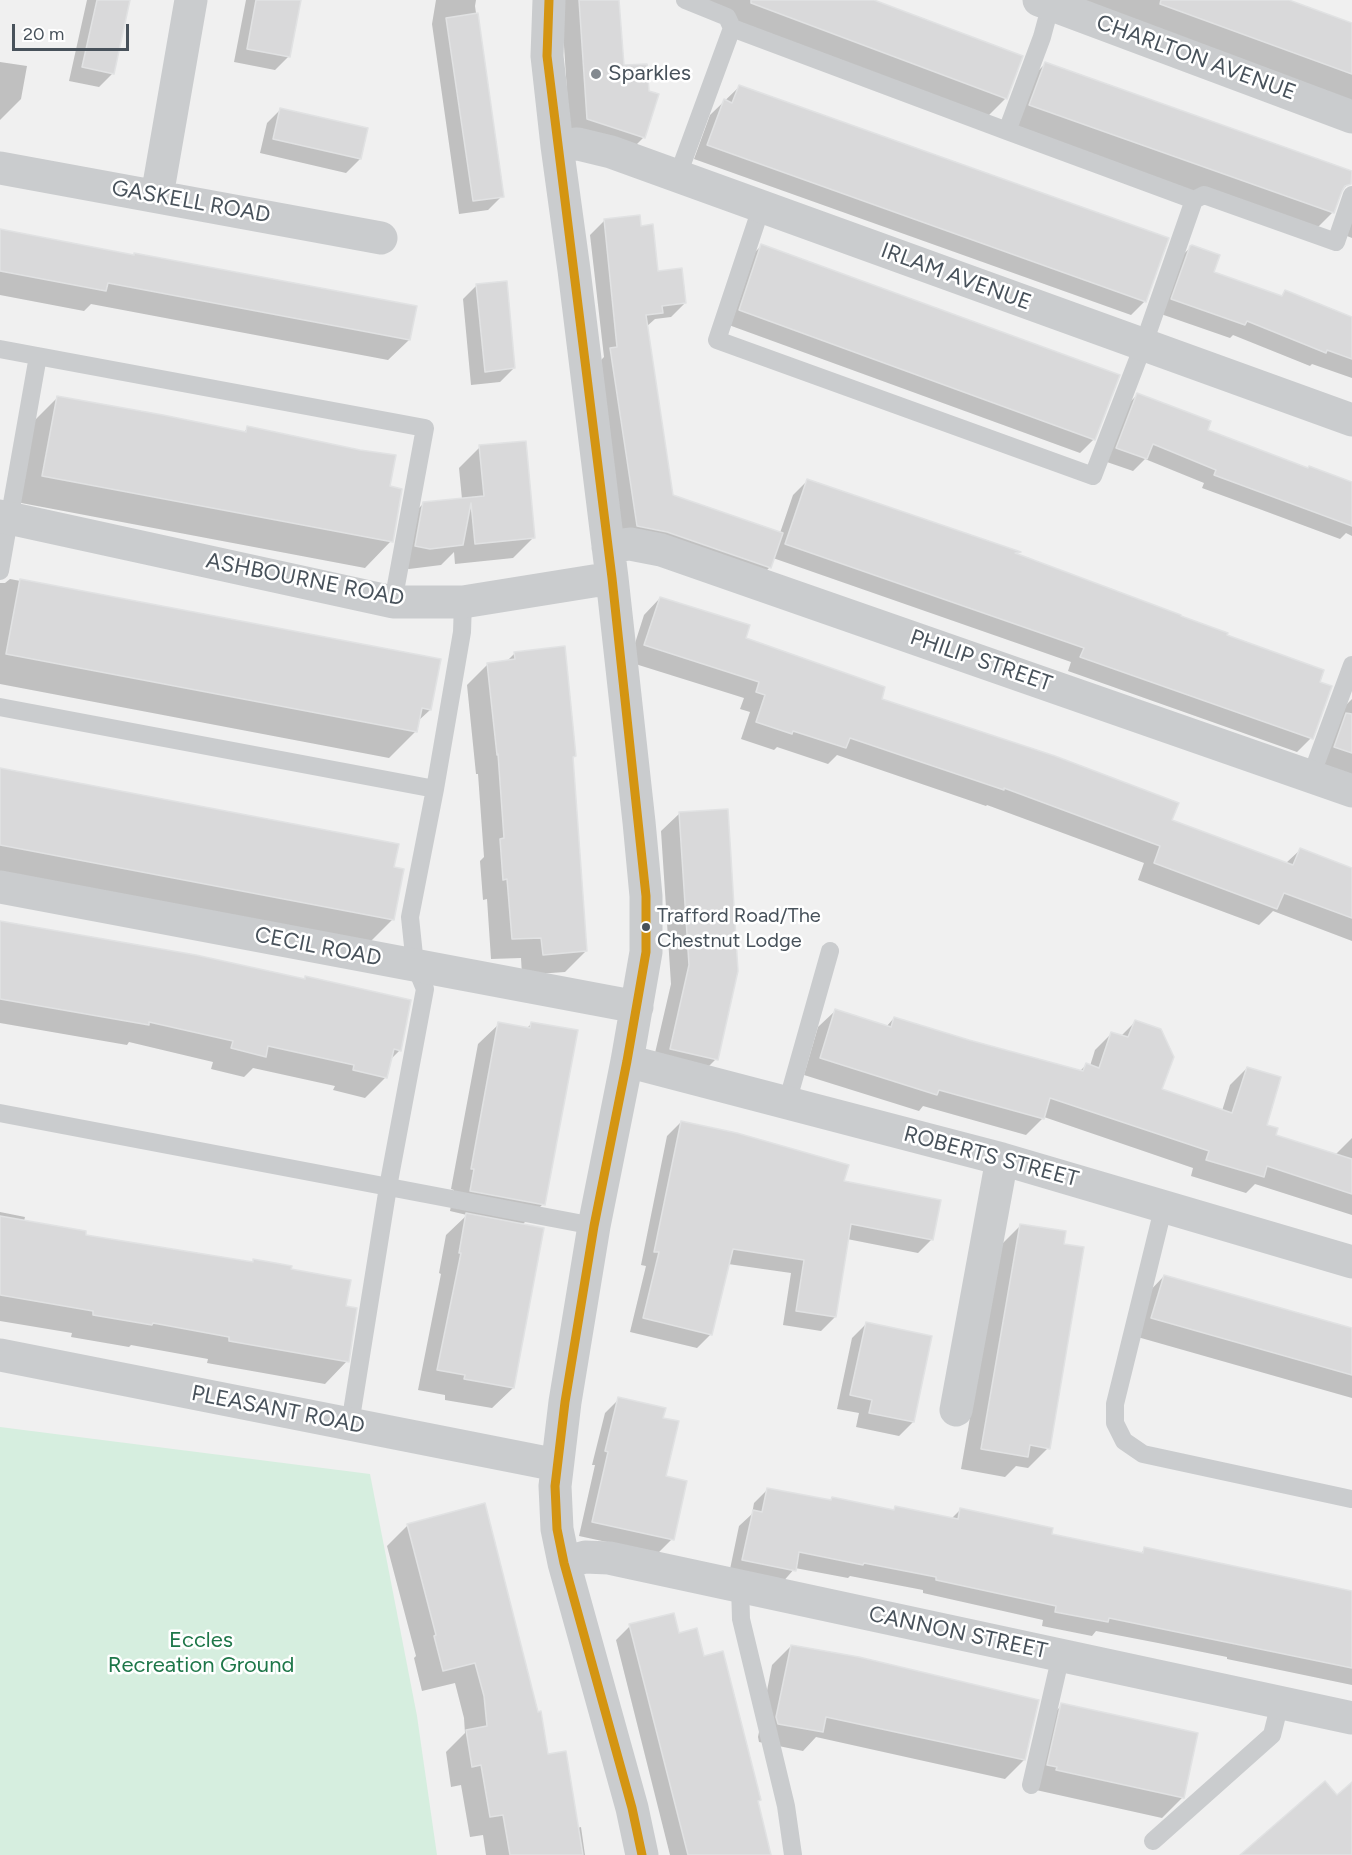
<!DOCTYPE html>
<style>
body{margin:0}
#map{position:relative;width:1352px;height:1855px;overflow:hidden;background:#f0f0f0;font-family:Figtree,sans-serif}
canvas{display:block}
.scale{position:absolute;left:12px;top:24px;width:117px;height:27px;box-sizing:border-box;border:3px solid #48525b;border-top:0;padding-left:8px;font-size:18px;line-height:21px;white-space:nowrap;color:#48525b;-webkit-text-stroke:4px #fff;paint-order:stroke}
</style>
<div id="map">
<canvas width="1352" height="1855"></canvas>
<div class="scale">20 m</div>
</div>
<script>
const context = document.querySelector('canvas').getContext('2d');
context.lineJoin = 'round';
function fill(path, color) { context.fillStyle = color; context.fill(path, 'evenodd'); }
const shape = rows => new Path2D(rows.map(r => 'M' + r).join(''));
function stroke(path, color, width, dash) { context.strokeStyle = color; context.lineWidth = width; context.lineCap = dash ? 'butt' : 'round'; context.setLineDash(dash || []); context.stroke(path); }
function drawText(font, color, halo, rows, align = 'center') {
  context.font = font + ' Figtree,sans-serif'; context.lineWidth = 5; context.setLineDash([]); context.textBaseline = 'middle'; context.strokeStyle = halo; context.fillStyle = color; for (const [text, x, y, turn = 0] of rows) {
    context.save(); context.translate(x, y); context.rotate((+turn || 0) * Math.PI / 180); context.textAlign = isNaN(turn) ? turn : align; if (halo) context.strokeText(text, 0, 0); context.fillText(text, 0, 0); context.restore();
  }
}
fill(shape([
 [0,1427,370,1474,417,1716,437,1855,0,1855]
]), '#d6eedf');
fill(shape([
 [87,0,128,0,113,73,99,87,69,81],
 [246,0,300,0,289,56,275,70,234,62],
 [436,0,476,0,475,6,502,196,488,210,459,214,432,24],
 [561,0,618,0,622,67,644,137,626,155,570,137],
 [679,0,869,0,1021,57,1005,99,988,116],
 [1079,0,1285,0,1352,25,1352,101],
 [0,62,27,66,21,99,0,120],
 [1045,64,1352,173,1349,183,1339,194,1333,212,1312,233,1009,126,1024,85],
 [739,87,1145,301,1131,315,694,159,710,115],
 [281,109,360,159,346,173,260,153,267,123],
 [1352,203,1352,238,1342,234],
 [604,221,639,227,657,272,685,303,671,317,655,319,646,327,672,496,780,533,793,495,807,481,1018,553,1016,555,1225,636,1318,683,1311,738,1297,752,1068,671,1071,662,773,558,769,568,755,582,623,540,597,364,604,357,590,235],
 [0,231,409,340,388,360,91,304,84,311,0,295],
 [761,246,1094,439,1080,453,726,324,747,260],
 [1190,248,1212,273,1280,297,1285,292,1352,318,1352,378,1312,364,1310,366,1233,335,1230,338,1158,313,1176,261],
 [477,285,514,368,500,382,471,385,463,299],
 [1137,395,1206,431,1308,469,1352,483,1352,536,1346,533,1340,539,1262,510,1202,488,1204,483,1145,459,1133,471,1104,461,1124,408],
 [58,397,243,433,248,428,388,488,391,541,365,568,16,502,31,424],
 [480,447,534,537,513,558,455,564,454,552,441,565,409,569,395,566,403,524,424,503,462,499,459,468],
 [10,579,440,660,430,710,417,722,416,731,389,758,0,684,0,583,5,583],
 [660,598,744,639,880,699,1170,820,1286,863,1300,850,1352,869,1352,941,1273,911,1259,925,1138,880,1144,863,987,805,986,806,837,755,828,764,777,747,774,750,741,739,750,712,740,709,744,698,629,662,644,615],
 [515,653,574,756,572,759,586,951,565,972,522,975,521,958,491,959,487,899,483,900,480,861,484,857,478,774,476,774,467,685,488,664,506,662],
 [1352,699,1352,793,1313,780,1334,717],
 [0,770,392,869,393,919,366,946,0,877],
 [680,813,716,1059,698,1077,652,1066,671,984,661,831],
 [0,922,303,981,306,978,400,1050,390,1060,386,1077,365,1098,333,1090,335,1086,253,1068,244,1077,211,1069,213,1062,129,1042,127,1045,0,1023],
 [835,1011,886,1027,894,1018,1079,1072,1086,1065,1090,1066,1095,1050,1112,1033,1121,1036,1135,1022,1160,1090,1222,1111,1230,1085,1247,1068,1265,1126,1274,1136,1336,1154,1352,1138,1352,1215,1255,1184,1246,1193,1191,1176,1193,1168,1044,1117,1026,1135,923,1106,919,1111,804,1075,818,1027],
 [532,1023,543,1204,522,1225,513,1388,492,1408,445,1400,445,1395,418,1390,441,1274,439,1273,446,1235,467,1215,450,1211,454,1190,451,1189,478,1044,499,1024,526,1029],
 [681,1122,843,1182,932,1239,918,1253,847,1239,835,1317,821,1331,783,1325,791,1273,728,1264,711,1334,697,1348,630,1332,646,1266,641,1265,667,1136],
 [0,1212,25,1217,24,1221,84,1236,251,1263,254,1260,290,1270,344,1308,347,1361,325,1384,207,1363,208,1359,131,1345,129,1347,71,1337,72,1333,0,1321],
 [1021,1225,1048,1448,1028,1468,1016,1466,1005,1477,961,1469,1000,1246],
 [1164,1276,1352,1330,1352,1398,1134,1336,1146,1295],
 [866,1324,930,1337,913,1422,899,1436,856,1427,859,1413,837,1409,852,1338],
 [619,1399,661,1419,664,1477,672,1539,658,1553,579,1536,595,1465,592,1465,605,1413],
 [768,1489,892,1512,896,1508,951,1519,961,1509,1050,1535,1140,1554,1145,1549,1352,1593,1352,1685,1227,1659,1227,1657,1158,1643,1096,1631,1092,1636,1042,1626,1043,1620,923,1593,923,1590,850,1576,848,1578,795,1568,781,1584,729,1574,739,1526,752,1514,754,1503],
 [408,1525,546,1756,577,1828,581,1827,585,1855,486,1855,483,1835,470,1837,461,1785,451,1787,446,1752,465,1733,464,1718,455,1683,422,1691,414,1658,416,1656,387,1546],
 [630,1626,678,1635,703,1658,757,1802,770,1855,670,1855,616,1640],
 [791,1646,1037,1701,1024,1760,1005,1779,816,1737,803,1751,759,1742,758,1737,772,1665],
 [1062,1705,1183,1797,1162,1818,1036,1790,1041,1726]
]), '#0003');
const building = shape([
 [97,0,130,0,114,74,82,67,97,0],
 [256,0,301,0,290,57,247,49,256,0],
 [579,0,619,0,624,65,647,64,649,91,659,94,645,138,587,119,579,0],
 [751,0,874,0,1023,56,1007,99,751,3,751,0],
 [1161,0,1289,0,1352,23,1352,74,1160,4,1161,0],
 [478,13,504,197,473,201,446,18,478,13],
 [1045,62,1352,171,1351,184,1345,186,1342,191,1334,213,1029,105,1045,62],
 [739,85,1169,238,1146,302,707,145,724,99,732,103,739,85],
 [280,108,368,128,361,159,273,139,280,108],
 [640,215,641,226,653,224,658,271,682,268,686,303,662,306,663,313,646,315,673,495,783,533,771,568,667,532,637,526,610,348,617,347,604,219,640,215],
 [0,229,134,255,134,253,417,306,410,340,108,283,106,291,0,271,0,229],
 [761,244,1120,375,1095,440,739,310,761,244],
 [1192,245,1220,255,1214,272,1282,296,1285,290,1352,317,1352,359,1327,350,1326,353,1247,321,1245,325,1171,299,1190,246,1192,245],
 [507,281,515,368,485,372,476,284,507,281],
 [1137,393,1211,421,1208,430,1308,468,1309,466,1352,482,1352,526,1214,475,1216,470,1153,444,1147,459,1116,448,1137,393],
 [57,396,163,415,246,432,247,426,360,450,396,455,390,486,402,489,393,542,42,476,57,396],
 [526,441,535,538,475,544,471,503,463,545,430,549,415,546,423,502,484,496,479,445,526,441],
 [807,479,1021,552,1015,553,1181,615,1181,616,1228,633,1227,635,1324,670,1320,682,1332,686,1313,739,1080,657,1084,648,785,544,807,479],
 [20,579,441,659,431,710,422,708,417,732,6,654,20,579],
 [660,597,750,625,746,638,885,687,882,699,1055,756,1179,803,1172,820,1293,865,1300,848,1352,868,1352,918,1284,893,1277,909,1154,863,1160,846,1004,788,1004,790,850,738,846,748,793,731,792,734,756,722,765,695,756,692,759,682,644,645,660,597],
 [565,646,576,756,573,757,587,951,543,955,541,938,512,939,507,879,503,880,500,839,504,838,498,754,497,755,487,663,515,659,514,652,565,646],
 [1346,713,1352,714,1352,753,1334,747,1346,713],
 [0,768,399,844,394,867,404,869,394,920,0,845,0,768],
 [728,809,738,971,718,1060,670,1049,689,965,679,812,728,809],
 [0,921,196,955,305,979,305,976,411,1000,401,1051,394,1049,387,1078,353,1070,354,1065,268,1046,266,1057,231,1048,233,1041,149,1022,149,1025,0,999,0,921],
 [835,1009,891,1027,894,1017,969,1040,1083,1071,1086,1063,1099,1068,1111,1032,1128,1037,1135,1020,1161,1029,1174,1057,1162,1089,1232,1113,1247,1067,1281,1077,1267,1125,1278,1128,1276,1135,1352,1159,1352,1194,1267,1166,1264,1177,1206,1160,1209,1151,1050,1098,1044,1119,939,1090,937,1095,820,1058,835,1009],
 [498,1022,530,1028,531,1022,578,1030,545,1205,470,1191,474,1169,471,1169,498,1022],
 [681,1121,737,1133,849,1165,844,1181,941,1200,933,1240,851,1224,836,1317,796,1311,804,1260,733,1249,712,1335,643,1318,659,1252,654,1252,681,1121],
 [466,1213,544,1228,514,1388,464,1379,465,1375,437,1370,461,1253,459,1253,466,1213],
 [0,1216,86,1231,86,1235,253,1262,253,1259,292,1266,291,1269,351,1280,346,1306,357,1308,349,1362,229,1341,229,1337,153,1323,152,1325,93,1315,93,1311,0,1295,0,1216],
 [1020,1224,1066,1231,1064,1244,1084,1247,1050,1449,1030,1445,1028,1457,981,1449,1020,1224],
 [1164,1275,1352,1328,1352,1375,1151,1318,1164,1275],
 [866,1322,932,1336,914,1422,869,1413,872,1400,850,1395,866,1322],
 [618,1397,666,1408,663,1418,679,1421,666,1476,687,1481,674,1540,592,1522,608,1452,605,1451,618,1397],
 [767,1488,831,1500,832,1497,894,1510,895,1506,958,1519,960,1508,1053,1528,1052,1534,1143,1553,1144,1547,1352,1591,1352,1668,1109,1618,1108,1622,1055,1612,1056,1606,936,1580,936,1577,864,1563,863,1565,799,1552,796,1571,742,1560,753,1510,762,1512,767,1488],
 [485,1503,538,1712,541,1711,548,1754,566,1751,583,1855,510,1855,503,1815,490,1817,481,1765,472,1767,466,1730,487,1726,484,1696,475,1663,443,1671,434,1636,436,1635,407,1524,485,1503],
 [674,1613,679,1633,697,1628,704,1656,723,1651,761,1800,758,1801,771,1855,688,1855,629,1624,674,1613],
 [791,1645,859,1657,1039,1700,1025,1760,826,1717,823,1732,778,1724,776,1717,791,1645],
 [1061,1703,1198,1733,1184,1798,1056,1770,1057,1767,1047,1765,1061,1703],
 [1325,1781,1337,1795,1352,1782,1352,1855,1240,1855,1325,1781]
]);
fill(building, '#d9d9da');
stroke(building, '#e1e2e3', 1.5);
stroke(shape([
 [685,0,727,17,732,28,1007,131,1194,200,1204,195,1336,242,1352,195],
 [1007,131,1042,37,1052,0],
 [678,175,732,28],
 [762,205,717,340,1093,476,1143,346,1194,200],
 [0,349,425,428,393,602],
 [0,571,38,356],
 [0,707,435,789],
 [1311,776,1352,665],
 [787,1103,830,951],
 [0,1113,594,1226],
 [1164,1205,1115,1404,1115,1423,1124,1441,1143,1454,1351,1499],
 [350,1424,388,1187,425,989,415,965,410,917,435,789,462,632,463,602],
 [740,1586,741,1619,786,1806,793,1855],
 [1031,1785,1061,1655],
 [1153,1841,1272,1735,1280,1703]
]), '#caccce', 18);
stroke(shape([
 [549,0,547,56,557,146,574,270,612,578,639,822,646,896,646,952,627,1061,594,1226,565,1402,555,1486,557,1529,564,1563,632,1808,642,1855],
 [1039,0,1352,117],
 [557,146,578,144,611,152,1352,420],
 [0,168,381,238],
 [157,196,191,0],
 [0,516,393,602,463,602,612,578],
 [608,547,630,544,661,550,1352,791],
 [0,887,637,1007],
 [627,1061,1002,1159,1352,1262],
 [0,1355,557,1465],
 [956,1410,1002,1159],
 [564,1563,585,1557,609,1558,1352,1718]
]), '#caccce', 33);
stroke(shape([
 [549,0,547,56,612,578,646,896,646,952,627,1061,594,1226,565,1402,555,1486,557,1529,564,1563,632,1808,642,1855]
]), '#d49512', 9);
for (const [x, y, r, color] of [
 [596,74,6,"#83898f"],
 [646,927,5,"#48525b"]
]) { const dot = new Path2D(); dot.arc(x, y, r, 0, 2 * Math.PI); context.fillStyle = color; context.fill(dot); stroke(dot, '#fff', 2); }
drawText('20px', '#48525b', '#fff', [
 ["Trafford Road/The",657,916],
 ["Chestnut Lodge",657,941]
], 'left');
drawText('22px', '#48525b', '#fff', [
 ["CHARLTON AVENUE",1196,58,20],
 ["GASKELL ROAD",191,202,10],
 ["IRLAM AVENUE",956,277,20],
 ["ASHBOURNE ROAD",305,580,11],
 ["PHILIP STREET",981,661,19],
 ["CECIL ROAD",318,947,11],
 ["ROBERTS STREET",991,1157,15],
 ["PLEASANT ROAD",278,1410,11],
 ["CANNON STREET",958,1633,12]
]);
drawText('22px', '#48525b', '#fff', [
 ["Sparkles",608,74]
], 'left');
drawText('22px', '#1e7749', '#fff', [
 ["Eccles",201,1641],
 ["Recreation Ground",201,1666]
]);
</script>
